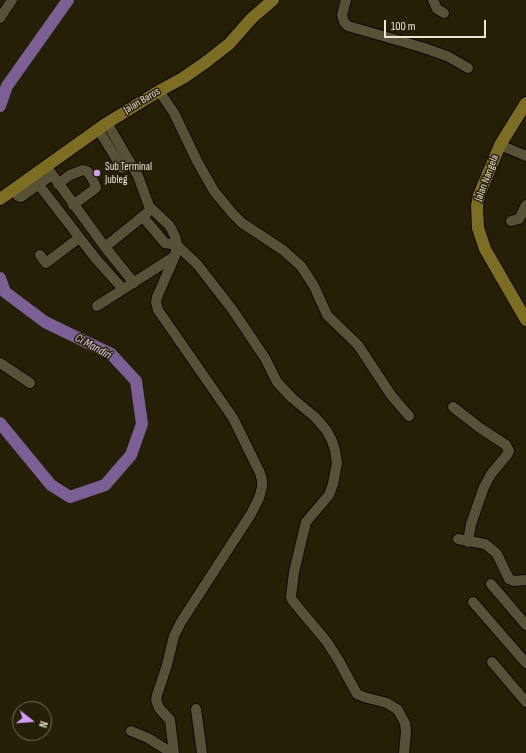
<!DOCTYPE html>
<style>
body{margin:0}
#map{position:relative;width:526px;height:753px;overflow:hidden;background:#251f06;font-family:"Sofia Sans Condensed",sans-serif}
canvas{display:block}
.north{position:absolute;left:12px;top:701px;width:40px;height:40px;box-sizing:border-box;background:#251f06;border:1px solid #746f5a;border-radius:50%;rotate:107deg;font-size:11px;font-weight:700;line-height:16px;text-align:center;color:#ebe7d8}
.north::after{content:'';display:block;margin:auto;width:14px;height:18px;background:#d39cfd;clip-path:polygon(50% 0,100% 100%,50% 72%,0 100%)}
.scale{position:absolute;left:384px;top:20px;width:102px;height:18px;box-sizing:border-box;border:2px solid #ebe7d8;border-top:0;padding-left:5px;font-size:12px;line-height:14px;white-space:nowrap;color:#ebe7d8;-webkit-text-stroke:3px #251f06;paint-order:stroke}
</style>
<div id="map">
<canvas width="526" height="753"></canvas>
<div class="north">N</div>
<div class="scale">100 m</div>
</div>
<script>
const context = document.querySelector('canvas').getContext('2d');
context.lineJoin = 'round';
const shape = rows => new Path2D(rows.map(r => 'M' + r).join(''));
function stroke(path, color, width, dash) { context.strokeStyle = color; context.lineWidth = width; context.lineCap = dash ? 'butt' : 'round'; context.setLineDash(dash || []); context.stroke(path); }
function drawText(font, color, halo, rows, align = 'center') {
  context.font = font + ' "Sofia Sans Condensed",sans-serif'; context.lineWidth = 3; context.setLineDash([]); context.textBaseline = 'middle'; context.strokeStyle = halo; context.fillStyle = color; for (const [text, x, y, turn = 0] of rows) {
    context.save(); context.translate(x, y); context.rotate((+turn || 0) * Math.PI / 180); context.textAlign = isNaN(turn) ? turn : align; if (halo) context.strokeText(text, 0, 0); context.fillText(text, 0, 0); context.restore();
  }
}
stroke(shape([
 [0,106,7,86,68,0],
 [0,278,5,292,45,322,111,354,136,381,142,424,131,455,105,485,70,497,51,485,0,423]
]), '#7c5f94', 12);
const minor = shape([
 [346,0,342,15,344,22,348,26,421,47,447,56,468,68],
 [433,0,437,9,444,13],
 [0,18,12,0],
 [159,91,174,113,197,161,214,191,233,214,242,223,283,250,301,266,314,286,327,315,358,345,391,395,409,416],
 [107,123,138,176,149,206,169,225,172,230,176,239,177,245,175,256,157,297,156,302,158,310,233,418,260,473,262,480,262,487,259,498,251,514,181,622,174,636,167,665,157,695,156,700,159,708,170,720,174,753],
 [98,129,122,168],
 [500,145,526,156],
 [46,166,105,247,134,283],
 [32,176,96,259,123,289],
 [58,184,70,175,83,170,87,171,92,178,96,187,96,188,73,205],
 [13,189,18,196,21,197,52,175],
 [143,217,165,243,177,245,197,264,232,309,265,358,277,382,292,398,315,417,327,431,332,441,335,450,337,463,333,484,329,495,306,522,294,572,291,597,292,600,327,642,339,661,357,694,364,697,387,703,398,710,405,723,406,732,404,753],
 [511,221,519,219,526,205],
 [105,247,147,213],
 [40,255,46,263,79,238],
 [97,306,175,256],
 [0,363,30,383],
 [453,407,480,428,506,445,509,451,507,455,491,474,484,487,471,524,468,542],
 [458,539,485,544,489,547,497,554,509,579,514,581,526,580],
 [491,584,526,625],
 [473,602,526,663],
 [492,662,526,702],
 [196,709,202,753],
 [131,731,148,738,172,753]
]);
const major = shape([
 [526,103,500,145,479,195,477,206,478,228,485,249,526,320],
 [0,199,107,123,159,91,183,78,206,62,229,44,252,18,273,0]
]);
stroke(minor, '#0e0800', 12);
stroke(major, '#0e0800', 14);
stroke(minor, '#575137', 10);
stroke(major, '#7d6d23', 12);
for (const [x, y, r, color] of [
 [97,173,4,"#d39cfd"]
]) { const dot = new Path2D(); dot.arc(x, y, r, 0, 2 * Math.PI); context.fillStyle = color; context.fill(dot); stroke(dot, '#251f06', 1.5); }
drawText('11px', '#ebe7d8', '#251f06', [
 ["Jalan Baros",142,101,-31],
 ["Jalan Nangela",487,178,-69]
]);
drawText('11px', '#ebe7d8', '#251f06', [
 ["Sub Terminal",105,167],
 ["Jubleg",105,180]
], 'left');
drawText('italic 12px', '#e5d4f4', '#251f06', [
 ["Ci Mandiri",93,347,29]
]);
</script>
